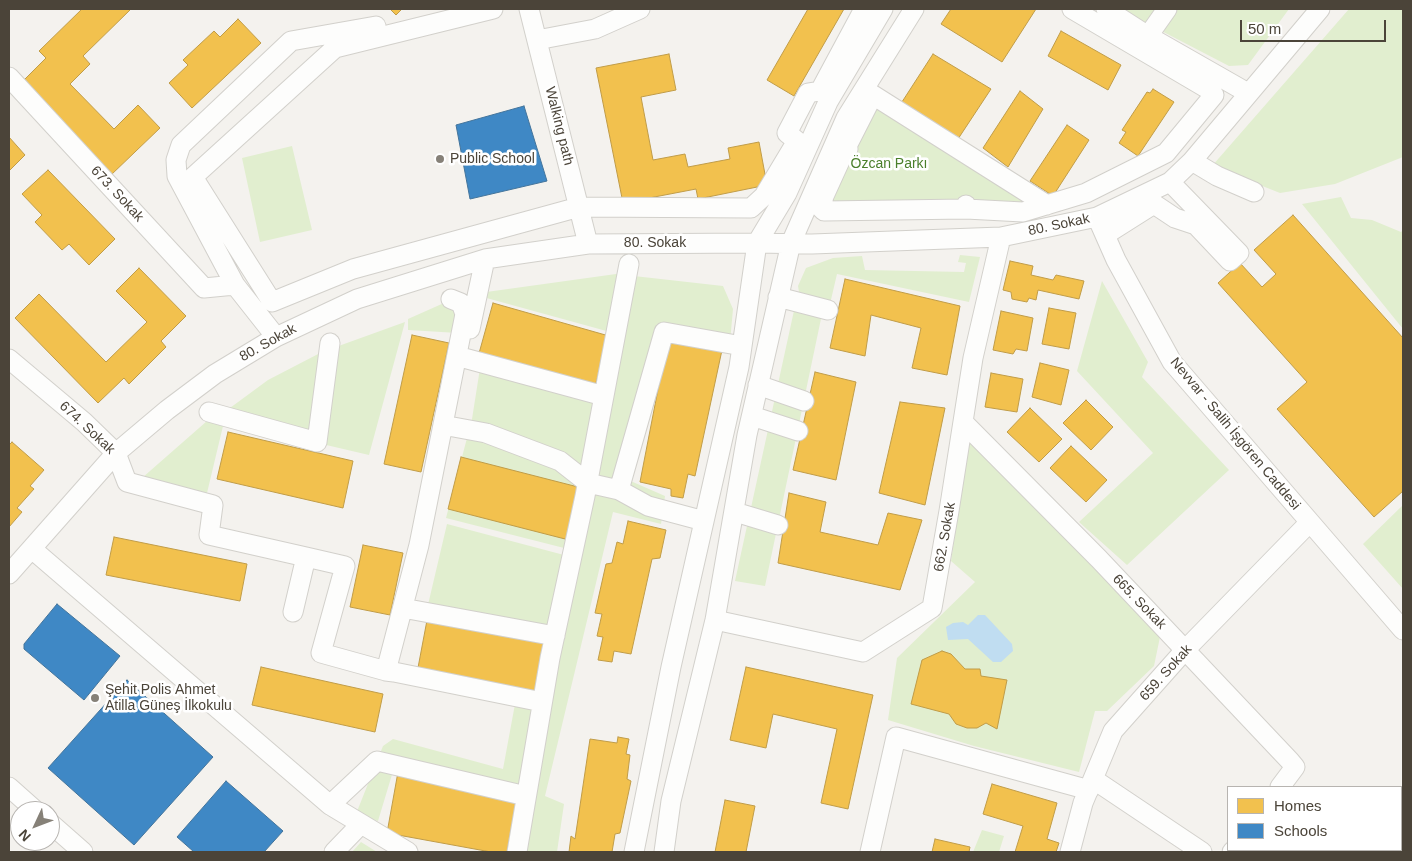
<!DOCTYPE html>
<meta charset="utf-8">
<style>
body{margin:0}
#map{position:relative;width:1412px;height:861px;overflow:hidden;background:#f4f2ee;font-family:Helvetica,sans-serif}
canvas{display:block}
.frame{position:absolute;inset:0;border:10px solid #4b4439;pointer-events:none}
.legend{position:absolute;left:1227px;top:786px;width:175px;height:65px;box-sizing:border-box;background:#fff;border:1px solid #b7b4b0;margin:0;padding:6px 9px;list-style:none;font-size:15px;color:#4b4439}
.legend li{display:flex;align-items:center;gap:10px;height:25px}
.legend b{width:25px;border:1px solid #b7b4b0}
.north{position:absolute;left:10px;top:801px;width:50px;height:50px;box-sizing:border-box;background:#fff;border:1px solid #b7b4b0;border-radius:50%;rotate:227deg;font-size:14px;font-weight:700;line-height:20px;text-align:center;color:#4b4439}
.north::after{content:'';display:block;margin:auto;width:18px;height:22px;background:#868178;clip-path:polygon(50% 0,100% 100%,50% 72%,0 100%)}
.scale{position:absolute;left:1240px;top:20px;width:146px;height:22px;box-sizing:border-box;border:2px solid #4b4439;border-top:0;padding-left:6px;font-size:15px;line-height:18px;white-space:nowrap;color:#4b4439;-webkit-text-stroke:4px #fff;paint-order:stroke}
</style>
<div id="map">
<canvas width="1412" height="861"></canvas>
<div class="frame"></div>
<ul class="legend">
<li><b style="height:14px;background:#f2c14e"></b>Homes</li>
<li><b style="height:14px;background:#3f88c5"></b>Schools</li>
</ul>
<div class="north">N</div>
<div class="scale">50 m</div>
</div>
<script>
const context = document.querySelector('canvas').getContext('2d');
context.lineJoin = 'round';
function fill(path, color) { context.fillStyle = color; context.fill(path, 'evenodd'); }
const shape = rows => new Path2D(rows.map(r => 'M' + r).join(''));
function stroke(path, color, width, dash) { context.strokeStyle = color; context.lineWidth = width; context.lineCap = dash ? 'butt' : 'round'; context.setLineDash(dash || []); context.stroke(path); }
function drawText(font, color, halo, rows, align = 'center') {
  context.font = font + ' Helvetica,sans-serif'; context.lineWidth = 5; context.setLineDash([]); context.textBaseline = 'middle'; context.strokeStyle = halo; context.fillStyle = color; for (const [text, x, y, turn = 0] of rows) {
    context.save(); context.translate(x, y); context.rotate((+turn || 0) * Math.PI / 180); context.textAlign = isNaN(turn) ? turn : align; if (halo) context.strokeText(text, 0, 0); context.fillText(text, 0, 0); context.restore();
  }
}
fill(shape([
 [1124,9,1289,9,1248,65,1229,66,1123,11],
 [1349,9,1403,9,1403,157,1335,184,1280,193,1212,166],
 [875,104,1028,205,824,207],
 [292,146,312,230,260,242,242,158],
 [1341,197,1351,218,1372,220,1401,232,1403,230,1403,329,1302,204],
 [960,255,980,257,969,302,837,274,830,304,800,298,798,286,806,268,833,258,862,256,865,270,964,272,966,263,958,262],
 [616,274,723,286,733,309,730,342,655,328,626,479,665,496,661,524,613,512,545,796,564,804,557,852,518,852,523,790,394,768,378,821,356,814,383,746,393,739,503,769,515,704,545,708,568,549,446,518,472,419,481,362,607,395,621,335,472,294],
 [1102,281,1148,362,1142,377,1229,470,1127,565,1079,522,1153,453,1077,371],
 [444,303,459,306,458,333,408,330,408,319],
 [795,306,822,314,765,586,735,581],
 [405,322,369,455,215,419,268,380,322,352],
 [207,421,223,426,207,493,142,478],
 [969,437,1161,632,1154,666,1107,711,1095,711,1079,772,974,746,888,720,897,658,975,582,951,561],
 [1403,505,1403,589,1363,544],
 [447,524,564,555,551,631,427,609],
 [982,830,1004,836,999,852,973,852],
 [361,842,377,852,352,852]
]), '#e1eecf');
fill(shape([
 [978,615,985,615,1012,644,1013,651,1001,662,993,662,968,639,948,640,946,627,953,623,963,622,968,625]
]), '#c0ddf1');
const homes = shape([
 [82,9,131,9,83,56,90,64,70,84,114,129,138,105,160,128,111,175,21,83,46,58,39,51,82,9],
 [390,9,402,9,396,15,390,9],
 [808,9,844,9,794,96,767,80,808,9],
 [951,9,1036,9,1002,62,941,24,951,9],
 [238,19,261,43,192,108,169,83,188,65,183,60,214,31,220,37,238,19],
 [1061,31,1121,65,1108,90,1048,56,1061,31],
 [669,54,676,90,641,97,653,160,685,154,688,167,730,159,728,148,759,142,767,185,698,199,696,189,623,203,596,68,669,54],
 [933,54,991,89,958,139,900,105,933,54],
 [1153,89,1174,102,1138,156,1119,143,1126,132,1122,130,1147,92,1150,93,1153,89],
 [1020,91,1043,109,1008,167,983,148,1020,91],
 [1067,125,1089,140,1053,196,1030,181,1067,125],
 [9,137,25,155,9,171,9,137],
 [48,170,115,239,89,265,69,244,62,250,35,222,42,215,22,194,48,170],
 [1293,215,1403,338,1403,491,1374,517,1277,409,1307,382,1218,283,1240,263,1262,287,1276,274,1254,250,1293,215],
 [1010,261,1033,266,1031,275,1053,280,1056,275,1084,281,1079,299,1038,290,1036,300,1029,298,1027,302,1012,299,1011,292,1003,290,1010,261],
 [139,268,186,316,161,341,166,347,129,384,124,378,98,403,15,318,39,294,106,362,147,322,116,291,139,268],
 [845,279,960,306,947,375,912,368,921,328,871,315,865,356,830,348,845,279],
 [493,303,609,336,594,390,478,357,493,303],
 [1049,308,1076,313,1069,349,1042,344,1049,308],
 [1001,311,1033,318,1027,351,1016,349,1013,354,993,350,1001,311],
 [412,335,449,343,421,472,384,464,412,335],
 [668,338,722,350,695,476,688,474,683,498,671,496,671,489,640,482,668,338],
 [1040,363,1069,370,1061,405,1032,397,1040,363],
 [815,372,856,382,836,480,793,470,815,372],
 [991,373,1023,379,1017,412,985,407,991,373],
 [1086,400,1113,427,1091,450,1063,423,1086,400],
 [900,402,945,408,925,505,879,493,900,402],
 [1030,408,1062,439,1039,462,1007,432,1030,408],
 [228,432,353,461,343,508,217,479,228,432],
 [12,442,44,470,30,486,34,489,17,508,22,512,9,527,9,445,12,442],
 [1071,446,1107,480,1086,502,1050,468,1071,446],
 [461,457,582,488,569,540,448,509,461,457],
 [789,493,826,502,820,532,878,545,888,513,922,520,900,590,778,563,789,493],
 [628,521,666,530,660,558,652,559,631,654,614,651,612,662,598,660,603,637,597,636,602,614,595,613,606,564,612,563,617,542,623,544,628,521],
 [114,537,247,564,240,601,106,575,114,537],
 [363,545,403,553,390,615,350,607,363,545],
 [428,615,547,639,536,697,417,673,428,615],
 [942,651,951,654,965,669,980,669,981,676,1007,680,997,729,986,723,977,728,967,728,956,724,949,714,911,704,922,660,942,651],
 [261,667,383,694,375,732,252,705,261,667],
 [746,667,873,695,848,809,821,803,837,729,773,714,766,748,730,740,746,667],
 [618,737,629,739,626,754,630,755,627,779,631,781,620,833,615,834,612,852,569,852,571,836,575,839,590,739,617,743,618,737],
 [398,772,518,794,507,852,491,852,387,833,398,772],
 [992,784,1057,803,1047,839,1059,843,1056,852,1015,852,1023,826,983,814,992,784],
 [725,800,755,806,746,852,715,852,725,800],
 [935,839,970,847,969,852,932,852,935,839]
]);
fill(homes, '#f2c14e');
stroke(homes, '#c09c48', 1);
const schools = shape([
 [524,106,547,181,470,199,456,125,524,106],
 [57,604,120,656,84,700,24,649,24,644,57,604],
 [127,680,213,757,134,845,48,768,127,680],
 [226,781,283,831,264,852,194,852,177,837,226,781]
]);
fill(schools, '#3f88c5');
stroke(schools, '#43749b', 1);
const minor = shape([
 [493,9,335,48,193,177,272,302,353,269,579,207,751,208,764,196,797,141,787,133,808,93,820,91,864,9],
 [529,9,588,244],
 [1106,9,1148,36,1248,93],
 [1148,36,1167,9],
 [537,40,595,29,640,9],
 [9,77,204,288,235,285],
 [873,95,1047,205],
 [848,149,845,150,824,196,821,208,824,211,966,209,966,205],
 [845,150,872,97],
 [1192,161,1217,176,1254,192],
 [966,209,1023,212,1086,193,1166,153,1214,95,1208,89,1072,9],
 [1097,217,1116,260,1172,362,1403,630],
 [1105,235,1154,204,1175,218,1196,225,1230,261,1239,253,1170,182],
 [778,297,828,310],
 [451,299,461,303,465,314,419,545,386,671,394,672,542,702],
 [470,329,485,259],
 [276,337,235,285,177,176,176,160,181,145,291,41,376,26],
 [464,358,604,396],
 [9,359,84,422,116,453,127,482,213,505,209,535,306,557,293,612],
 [758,385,804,401],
 [209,412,317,442,330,343],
 [752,416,798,431],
 [963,422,1099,559,1290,761,1295,767,1280,787],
 [448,426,486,433,560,461,588,483,619,490,648,506,704,521],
 [619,490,664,332,742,346],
 [735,512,778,525],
 [32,549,330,805,408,852],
 [306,557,345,566,321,653,386,671],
 [9,574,116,453,167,410,215,374,276,337,357,299,485,259,588,244,757,243,812,244,1001,237,1097,217,1170,182,1192,161,1320,9],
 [408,609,555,636],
 [715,620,863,652,932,608,949,511,973,358,1001,237],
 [1093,779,1202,852],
 [9,787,36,811],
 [330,805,377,761,526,796],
 [50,823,83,852],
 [1252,850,1256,852],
 [334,852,361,824],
 [517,852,550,658,585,496,629,264],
 [634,852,671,667,739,367,757,243,787,193,828,102,883,9],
 [664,852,671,801,715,620,747,435,791,243,846,118,914,9],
 [870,852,896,737,1089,790],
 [1070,852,1083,803,1113,731,1185,650,1309,523],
 [1232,852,1234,850]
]);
stroke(minor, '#d2d0cb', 21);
stroke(minor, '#fdfdfc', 19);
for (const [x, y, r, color] of [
 [440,159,5,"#868178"],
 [95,698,5,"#868178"]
]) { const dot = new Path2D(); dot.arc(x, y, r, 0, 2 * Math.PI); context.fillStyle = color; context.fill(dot); stroke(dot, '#fff', 2); }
drawText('14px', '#4b4439', '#fff', [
 ["Walking path",559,126,76],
 ["673. Sokak",117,194,47],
 ["80. Sokak",1059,225,-12],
 ["80. Sokak",655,243],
 ["80. Sokak",268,343,-29],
 ["674. Sokak",87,428,43],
 ["Nevvar - Salih İşgören Caddesi",1235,434,50],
 ["662. Sokak",945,537,-80],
 ["665. Sokak",1139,602,46],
 ["659. Sokak",1166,673,-48]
]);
drawText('14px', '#4b4439', '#fff', [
 ["Public School",450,159],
 ["Şehit Polis Ahmet",105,690],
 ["Atilla Güneş İlkokulu",105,706]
], 'left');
drawText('14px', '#4a7f2a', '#fff', [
 ["Özcan Parkı",889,164]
]);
</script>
